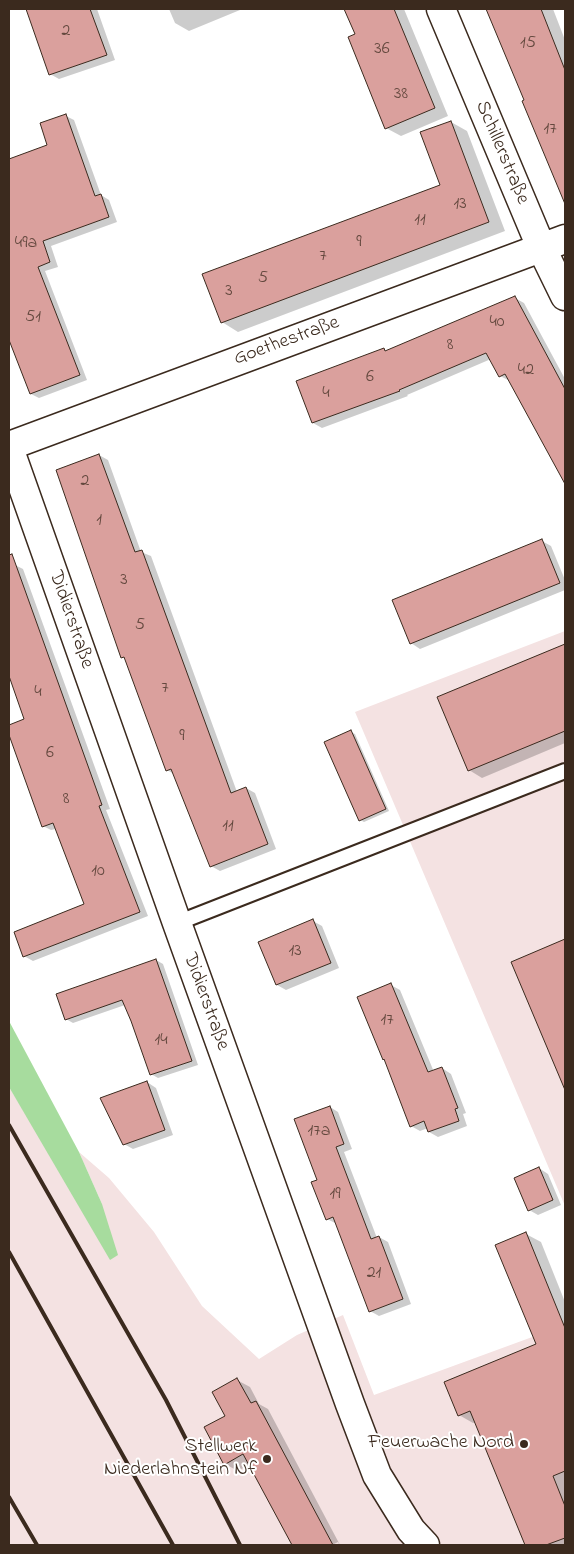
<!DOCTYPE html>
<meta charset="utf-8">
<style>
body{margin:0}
#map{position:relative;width:574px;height:1554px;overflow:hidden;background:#fff;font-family:"Indie Flower",sans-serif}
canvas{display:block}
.frame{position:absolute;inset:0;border:10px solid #3b2a1e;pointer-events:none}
</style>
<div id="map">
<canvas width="574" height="1554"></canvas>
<div class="frame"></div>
</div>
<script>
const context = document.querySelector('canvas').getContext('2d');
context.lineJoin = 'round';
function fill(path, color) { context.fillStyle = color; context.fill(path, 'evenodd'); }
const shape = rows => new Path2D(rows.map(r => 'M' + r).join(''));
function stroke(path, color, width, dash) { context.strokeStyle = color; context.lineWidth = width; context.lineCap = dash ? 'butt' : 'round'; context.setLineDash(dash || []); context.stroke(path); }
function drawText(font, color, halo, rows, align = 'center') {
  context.font = font + ' "Indie Flower",sans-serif'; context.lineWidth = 4; context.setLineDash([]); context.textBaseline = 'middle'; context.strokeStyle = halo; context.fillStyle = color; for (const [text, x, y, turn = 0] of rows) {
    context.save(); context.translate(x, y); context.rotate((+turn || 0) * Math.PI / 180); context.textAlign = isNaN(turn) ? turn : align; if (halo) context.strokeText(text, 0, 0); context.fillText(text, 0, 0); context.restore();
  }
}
fill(shape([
 [565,631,565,1206,355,712],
 [9,1087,25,1113,102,1204,79,1152,109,1178,154,1232,202,1306,259,1359,297,1335,343,1315,374,1395,565,1325,565,1545,9,1545]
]), '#f4e2e2');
fill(shape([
 [9,1021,79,1152,102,1204,118,1255,110,1260,9,1087]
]), '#a7dc9e');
fill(shape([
 [27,9,97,9,115,60,59,79,50,74],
 [169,9,240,9,240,10,189,31,175,23],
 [345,9,404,9,448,116,401,136,386,128,356,35],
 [488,9,553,9,565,40,565,174,550,164],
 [66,116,74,120,101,195,109,200,117,222,51,246,58,267,45,271,87,380,39,398,31,394,9,337,9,160,49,145],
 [451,122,467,131,505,231,238,332,222,322,441,186],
 [515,298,524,303,565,379,565,481,510,381,500,376,491,359,407,395,408,396,322,428,313,423,298,381,384,350,387,352],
 [99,455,108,460,141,552,151,556,237,792,246,788,255,793,276,849,220,871,211,866,174,774,167,770,126,659,123,657],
 [542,541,551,546,565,580,565,590,420,649,411,643],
 [15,565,23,569,110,809,106,810,148,916,33,961,24,956,86,905,56,829,51,830,43,826,9,731,9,726,26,720,9,673,9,567],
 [565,645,565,743,482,778,469,770,438,698],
 [351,732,355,734,389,811,364,822,360,820],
 [313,921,322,926,339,968,286,990,277,985,260,942],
 [565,941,565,1088,513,962],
 [156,960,163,964,198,1065,158,1078,151,1074,125,1005,73,1023,66,1019],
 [391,985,400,990,434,1072,442,1068,451,1074,466,1113,463,1114,467,1126,438,1137,429,1132,428,1128,420,1131,411,1126,386,1060,384,1059],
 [147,1082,156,1088,173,1135,133,1149,124,1144],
 [330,1107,338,1112,352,1149,344,1152,377,1238,379,1237,388,1242,411,1304,379,1316,370,1311,337,1224,327,1219,319,1181],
 [539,1168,548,1174,561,1205,538,1215,529,1210],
 [526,1234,541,1242,565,1302,565,1545,527,1545,476,1422,473,1423,459,1415,537,1345],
 [237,1380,250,1387,259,1404,268,1409,340,1545,337,1545,339,1544,338,1542,332,1545,293,1545,250,1464,238,1471,225,1464,227,1417]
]), '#0003');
const building = shape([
 [26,9,90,9,107,55,49,75,26,9],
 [344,9,394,9,435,108,385,129,348,37,355,34,344,9],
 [486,9,541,9,565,70,565,204,522,101,524,100,486,9],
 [66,114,95,196,101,194,109,217,43,241,50,262,38,267,80,375,30,394,9,340,9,159,47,145,40,123,66,114],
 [451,121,489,222,221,323,202,274,440,185,420,132,451,121],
 [515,296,565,389,565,484,505,374,499,377,486,353,399,390,400,391,312,423,296,381,384,348,385,351,515,296],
 [99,454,135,552,142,550,231,793,246,787,268,844,210,867,171,769,166,771,124,657,121,658,56,470,99,454],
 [542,539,560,583,410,644,392,600,542,539],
 [12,554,102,805,99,806,140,912,23,957,14,932,84,904,53,823,42,827,9,735,9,725,24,719,9,676,9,555,12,554],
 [565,644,565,731,468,771,437,697,565,644],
 [351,730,386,809,359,821,324,742,351,730],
 [313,919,331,963,276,985,258,942,313,919],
 [565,939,565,1090,511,962,565,939],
 [156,959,192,1061,150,1075,131,1021,122,1000,65,1020,56,994,156,959],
 [391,983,428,1072,442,1067,458,1108,455,1109,459,1121,428,1132,424,1121,410,1127,384,1059,383,1060,357,997,391,983],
 [147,1081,165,1130,123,1145,100,1098,147,1081],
 [330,1106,344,1144,336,1147,371,1239,379,1236,403,1299,369,1312,333,1217,326,1220,311,1182,317,1180,294,1119,330,1106],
 [539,1167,553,1200,528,1211,514,1178,539,1167],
 [526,1232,565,1328,565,1471,553,1476,565,1506,565,1538,546,1545,525,1545,470,1411,458,1416,444,1382,536,1344,495,1245,526,1232],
 [237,1378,251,1403,256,1401,333,1545,292,1545,243,1454,224,1465,204,1427,225,1416,212,1392,237,1378]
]);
fill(building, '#daa09d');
stroke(building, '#3b2a1e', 1);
const lane = shape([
 [177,923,565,771]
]);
const street = shape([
 [441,9,541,247,565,296],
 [9,446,565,239]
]);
const secondary = shape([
 [9,448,177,923,350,1404,377,1475,411,1530,425,1545]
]);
stroke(lane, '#3b2a1e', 18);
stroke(street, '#3b2a1e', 31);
stroke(secondary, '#3b2a1e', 31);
stroke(lane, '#fff', 14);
stroke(street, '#fff', 28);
stroke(secondary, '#fff', 28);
stroke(shape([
 [9,1125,166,1400,240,1545],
 [9,1252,173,1545],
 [9,1497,37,1545]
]), '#3b2a1e', 4);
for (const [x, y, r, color] of [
 [524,1444,5,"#3b2a1e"],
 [267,1459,5,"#3b2a1e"]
]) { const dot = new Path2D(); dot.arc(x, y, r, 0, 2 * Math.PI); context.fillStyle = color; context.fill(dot); stroke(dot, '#fff', 2); }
drawText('18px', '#63483e', null, [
 ["2",66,32],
 ["15",528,44],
 ["36",382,50],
 ["38",401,95],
 ["17",550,130],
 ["13",460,205],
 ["11",420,221],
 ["9",359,243],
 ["49a",26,244],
 ["7",323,257],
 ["5",263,279],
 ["3",229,292],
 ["51",33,318],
 ["40",497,323],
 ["8",450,346],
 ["42",526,371],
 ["6",370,378],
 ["4",326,394],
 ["2",85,482],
 ["1",99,521],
 ["3",124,581],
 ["5",140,626],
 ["7",165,689],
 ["4",38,693],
 ["9",182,737],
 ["6",50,754],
 ["8",66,800],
 ["11",228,827],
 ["10",98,872],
 ["13",295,952],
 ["17",387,1021],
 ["14",161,1041],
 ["17a",319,1132],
 ["19",335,1195],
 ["21",374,1274]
]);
drawText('20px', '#3b2a1e', '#fff', [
 ["Schillerstraße",501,153,67],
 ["Goethestraße",287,342,-20],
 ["Didierstraße",70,620,71],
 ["Didierstraße",205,1002,70]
]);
drawText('20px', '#3b2a1e', '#fff', [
 ["Feuerwache Nord",514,1444],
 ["Stellwerk",257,1448],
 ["Niederlahnstein Nf",257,1471]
], 'right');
</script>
